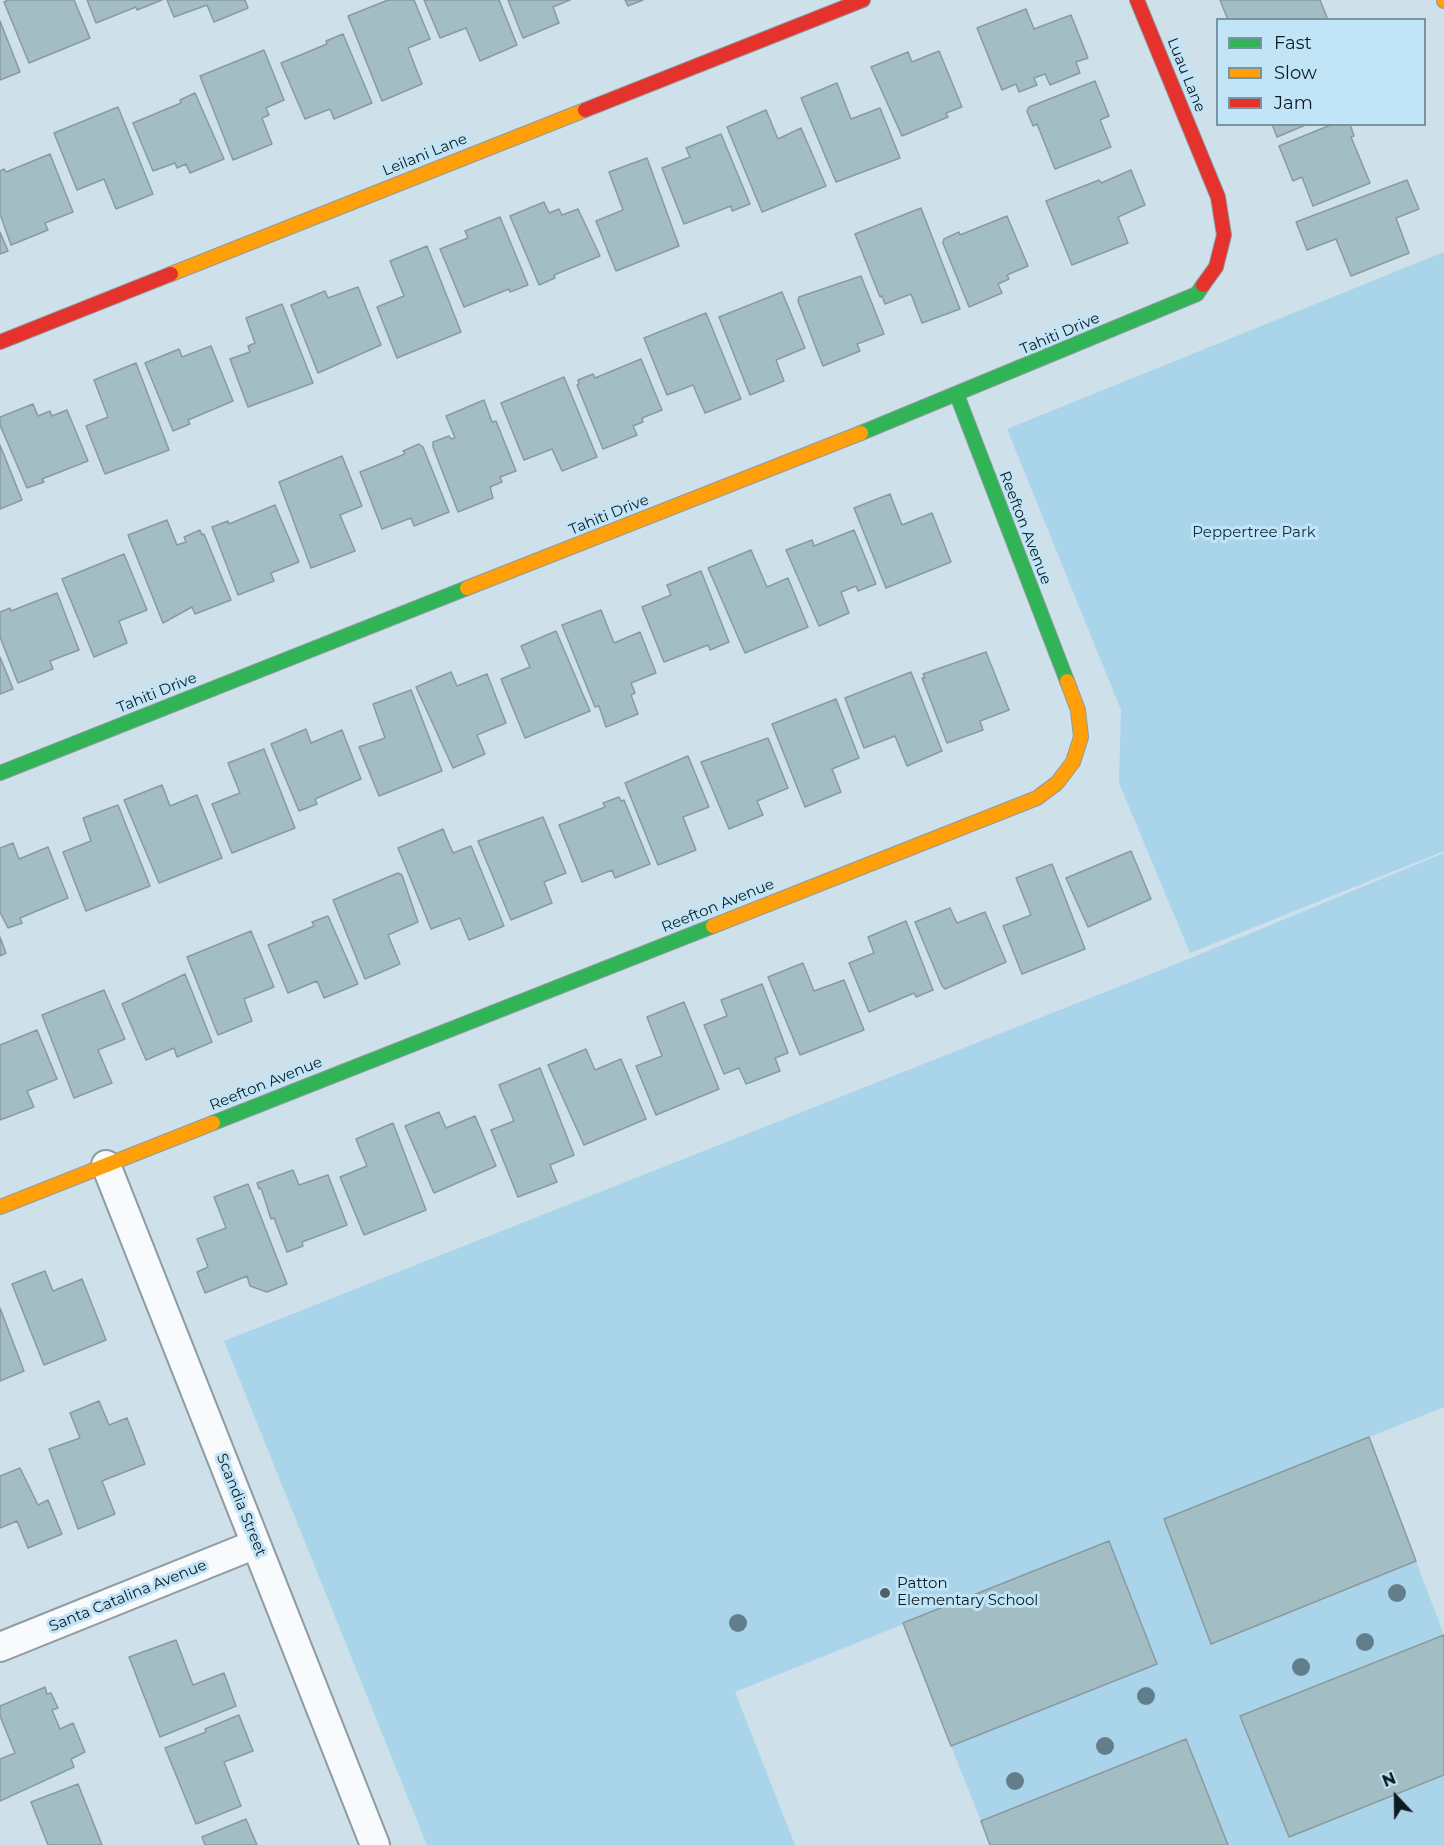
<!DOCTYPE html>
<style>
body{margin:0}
#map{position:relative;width:1444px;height:1845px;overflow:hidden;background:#cee0ea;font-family:Montserrat,sans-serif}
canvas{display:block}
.legend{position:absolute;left:1216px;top:18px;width:210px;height:108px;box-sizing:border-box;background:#c1e4f7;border:2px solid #7994a1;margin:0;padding:8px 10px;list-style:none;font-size:18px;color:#0d1b21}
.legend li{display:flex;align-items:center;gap:12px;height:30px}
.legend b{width:30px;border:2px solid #7994a1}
.north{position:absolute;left:1366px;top:1767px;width:60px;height:60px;-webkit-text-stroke:4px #c1e4f7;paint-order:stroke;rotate:338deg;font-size:16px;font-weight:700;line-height:24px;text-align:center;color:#0d1b21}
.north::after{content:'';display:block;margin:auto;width:21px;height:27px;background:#0d1b21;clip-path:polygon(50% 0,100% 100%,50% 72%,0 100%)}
</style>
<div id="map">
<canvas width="1444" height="1845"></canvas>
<ul class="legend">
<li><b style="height:8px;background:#30b455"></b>Fast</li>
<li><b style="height:8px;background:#ff9f0a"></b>Slow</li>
<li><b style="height:8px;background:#e5322d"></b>Jam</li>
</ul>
<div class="north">N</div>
</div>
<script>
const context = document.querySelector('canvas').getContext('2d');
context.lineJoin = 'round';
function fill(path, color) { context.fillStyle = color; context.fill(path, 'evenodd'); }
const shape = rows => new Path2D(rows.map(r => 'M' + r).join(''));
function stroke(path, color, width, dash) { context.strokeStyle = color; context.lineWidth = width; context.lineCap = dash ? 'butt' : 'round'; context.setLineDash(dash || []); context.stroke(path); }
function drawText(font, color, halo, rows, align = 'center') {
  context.font = font + ' Montserrat,sans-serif'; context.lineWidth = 6; context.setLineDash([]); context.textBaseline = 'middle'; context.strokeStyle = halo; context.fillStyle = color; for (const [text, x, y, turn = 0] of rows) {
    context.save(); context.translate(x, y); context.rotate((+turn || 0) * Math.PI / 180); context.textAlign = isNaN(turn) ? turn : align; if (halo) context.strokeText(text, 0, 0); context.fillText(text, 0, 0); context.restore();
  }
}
fill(shape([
 [1444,252,1444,851,1190,953,1119,783,1121,710,1007,429],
 [1444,853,1444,1407,1165,1519,1211,1643,1416,1561,1444,1635,1241,1716,1289,1837,1444,1775,1444,1845,1228,1845,1186,1739,981,1821,951,1746,1156,1664,1109,1541,735,1692,795,1845,427,1845,224,1341,1191,958]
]), '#aad4e9');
const building = shape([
 [8,0,74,0,90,38,29,63,4,2,8,0],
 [87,0,162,0,137,10,136,7,96,23,87,0],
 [167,0,245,0,248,8,214,22,207,5,174,17,167,0],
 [388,0,414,0,430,39,408,48,422,84,382,101,348,16,388,0],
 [424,0,499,0,517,45,480,61,466,28,440,38,424,0],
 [508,0,570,0,553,7,559,23,523,38,508,0],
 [625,0,643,0,628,6,625,0],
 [1220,0,1320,0,1328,20,1228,20,1220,0],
 [1026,9,1034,29,1071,15,1088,58,1076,62,1080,73,1050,85,1045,74,1034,78,1037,85,1019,92,1016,84,1002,90,977,28,1026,9],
 [0,21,20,72,0,80,0,21],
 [343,34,372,103,334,119,330,109,305,119,281,63,327,44,326,41,343,34],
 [264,50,284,100,266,108,269,115,262,118,272,144,233,160,200,76,264,50],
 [939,51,962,107,946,113,948,117,902,136,871,67,908,52,912,62,939,51],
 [1095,81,1109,116,1100,120,1111,147,1055,169,1037,124,1033,126,1027,111,1029,107,1095,81],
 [837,83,851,119,880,108,900,158,836,182,801,98,837,83],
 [195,93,224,159,190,173,186,164,177,168,175,163,153,171,133,123,181,103,180,100,195,93],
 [118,107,153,194,116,209,104,179,77,190,54,133,118,107],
 [766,110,778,139,801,128,826,186,762,212,727,127,766,110],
 [1272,124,1308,124,1277,137,1272,124],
 [1333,124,1350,124,1354,136,1351,137,1370,183,1313,206,1302,177,1293,181,1279,146,1333,124],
 [721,134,750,204,732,211,731,206,684,224,662,168,690,157,686,148,721,134],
 [50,154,73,212,45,223,48,230,11,245,0,214,0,171,4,169,6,172,50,154],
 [647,158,679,246,616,271,596,221,623,210,609,172,647,158],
 [1131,170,1145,205,1118,217,1128,243,1072,265,1046,201,1099,180,1101,183,1131,170],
 [1407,180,1419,209,1396,218,1409,253,1351,276,1336,239,1307,250,1296,222,1407,180],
 [544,202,549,213,559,209,562,215,578,209,600,256,554,275,555,278,539,285,510,216,544,202],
 [921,208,960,309,922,323,911,294,885,304,882,296,880,297,855,234,921,208],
 [1007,216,1028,266,1007,275,1009,279,998,284,1002,293,969,307,943,243,944,239,959,232,960,235,1007,216],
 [500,217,528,285,510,292,509,289,464,307,440,249,468,238,465,231,500,217],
 [0,232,8,251,0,254,0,232],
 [427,246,461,332,397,358,377,307,404,296,390,261,427,246],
 [861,276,884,334,857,344,860,351,823,366,798,301,799,297,861,276],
 [358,287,381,345,318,373,291,305,325,291,328,298,358,287],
 [782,292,805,348,776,360,784,381,750,395,719,317,782,292],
 [282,304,313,383,248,407,230,359,250,352,248,346,255,343,246,318,282,304],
 [706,313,741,399,705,413,693,385,667,395,644,338,706,313],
 [211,346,233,401,188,420,190,424,173,431,145,363,179,349,182,357,211,346],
 [641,359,662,410,642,418,643,422,633,426,637,435,603,449,577,385,579,384,578,380,593,374,595,378,641,359],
 [136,363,169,450,105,474,86,426,108,417,94,380,136,363],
 [564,377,597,457,562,471,552,449,524,460,501,403,564,377],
 [484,400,492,422,496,421,516,471,500,477,502,482,490,487,493,498,458,512,433,447,433,442,449,436,451,439,455,438,446,416,484,400],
 [33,404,38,416,50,411,52,416,67,410,88,461,42,479,44,482,27,488,0,425,0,417,33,404],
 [419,444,423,447,449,512,414,526,411,518,382,529,360,472,405,454,403,451,419,444],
 [0,445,22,500,0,509,0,445],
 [342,456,362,506,340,515,355,551,311,568,279,482,342,456],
 [890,494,902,525,932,513,951,562,886,588,854,508,890,494],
 [275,505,299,562,271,573,274,581,238,595,212,527,228,521,229,524,275,505],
 [167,520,177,545,186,542,184,537,200,530,202,535,204,534,231,600,195,614,192,607,163,623,128,535,167,520],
 [854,530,876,584,858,591,856,586,841,592,849,613,819,626,786,550,812,540,814,546,854,530],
 [751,550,767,587,788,578,808,627,745,653,708,568,751,550],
 [124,554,147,610,119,621,127,643,94,657,62,579,124,554],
 [701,571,729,642,710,650,708,645,664,662,642,607,671,595,667,585,701,571],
 [57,593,79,650,50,661,53,669,18,683,0,637,0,612,10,608,11,611,57,593],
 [601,610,614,643,640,632,656,673,631,683,635,693,631,695,638,714,606,727,599,706,595,707,562,625,601,610],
 [556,631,590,711,525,738,501,679,530,667,521,646,556,631],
 [986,652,1009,710,980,721,983,730,947,743,922,678,925,678,923,674,986,652],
 [0,657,13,689,0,694,0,657],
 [451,672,457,686,487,674,506,723,477,735,485,754,453,768,416,687,451,672],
 [911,672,942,751,907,766,895,736,864,748,845,698,911,672],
 [411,690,442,771,379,796,359,747,385,738,373,704,411,690],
 [836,699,859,758,832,769,841,792,805,807,772,724,836,699],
 [306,729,311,743,342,730,361,779,315,799,317,804,299,811,271,744,306,729],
 [768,738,788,788,757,801,763,815,729,829,701,762,768,738],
 [264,749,295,828,232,853,212,804,240,793,228,763,264,749],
 [688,756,709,807,683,817,696,850,658,865,625,783,688,756],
 [162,785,170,806,197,795,222,858,159,883,124,800,162,785],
 [619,797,621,801,624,800,650,864,615,878,612,870,582,882,559,825,605,807,603,803,619,797],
 [118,805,150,886,86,911,63,852,91,841,83,818,118,805],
 [543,817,566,873,544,882,552,903,511,920,478,841,543,817],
 [443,829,453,853,471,846,504,926,469,940,460,918,431,929,398,848,443,829],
 [13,843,19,859,48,847,68,898,20,918,22,923,8,928,0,912,0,848,13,843],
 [1131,851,1151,899,1088,927,1066,878,1131,851],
 [1052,864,1085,949,1022,974,1003,926,1031,915,1016,878,1052,864],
 [398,873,402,875,418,922,388,935,400,964,365,979,333,900,398,873],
 [950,908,957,923,985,912,1006,962,945,989,942,986,915,922,950,908],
 [328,916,358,984,324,998,317,981,288,993,268,945,314,926,312,922,328,916],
 [906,921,933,990,916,997,914,993,869,1012,849,963,874,953,868,937,906,921],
 [251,931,274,987,244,999,252,1021,218,1035,187,957,251,931],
 [0,937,6,953,0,956,0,937],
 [803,963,814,991,844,980,864,1030,800,1055,768,977,803,963],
 [185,974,212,1042,177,1057,174,1048,146,1060,122,1004,185,974],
 [762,984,788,1053,775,1058,780,1071,746,1084,739,1068,724,1074,704,1025,727,1016,721,1000,762,984],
 [104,990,125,1039,98,1050,112,1083,74,1098,42,1015,104,990],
 [684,1002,719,1089,656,1115,636,1066,662,1056,647,1017,684,1002],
 [37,1030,57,1079,27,1091,34,1107,0,1120,0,1045,37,1030],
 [586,1049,595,1070,621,1059,646,1119,584,1145,548,1065,586,1049],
 [540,1068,574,1155,550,1165,557,1182,518,1197,491,1130,514,1121,499,1085,540,1068],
 [439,1112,446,1128,475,1116,496,1166,434,1193,405,1126,439,1112],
 [393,1123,426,1210,364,1235,340,1177,367,1166,356,1139,393,1123],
 [293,1170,299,1185,328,1175,347,1225,302,1242,303,1246,287,1252,274,1218,271,1219,261,1188,259,1189,257,1183,293,1170],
 [248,1184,287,1284,267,1292,250,1286,247,1276,205,1293,197,1272,208,1267,197,1239,226,1228,214,1197,248,1184],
 [45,1271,53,1291,82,1279,106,1340,44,1365,12,1284,45,1271],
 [0,1308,24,1371,0,1381,0,1308],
 [99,1401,109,1425,127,1418,145,1464,102,1481,115,1514,78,1529,49,1449,80,1438,70,1413,99,1401],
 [1369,1437,1416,1561,1211,1644,1164,1519,1369,1437],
 [20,1468,38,1505,48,1500,62,1534,28,1548,17,1521,0,1528,0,1476,20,1468],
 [1109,1541,1157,1664,951,1746,903,1623,1109,1541],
 [1444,1635,1444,1775,1289,1837,1240,1716,1444,1635],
 [176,1640,193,1685,224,1673,236,1706,160,1737,129,1657,176,1640],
 [45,1687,47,1694,51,1693,58,1708,52,1710,60,1729,73,1723,85,1752,71,1759,74,1767,0,1801,0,1759,15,1753,0,1716,0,1706,45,1687],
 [239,1715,253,1751,224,1762,241,1806,196,1824,165,1748,206,1732,205,1729,239,1715],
 [1186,1739,1228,1845,990,1845,981,1821,1186,1739],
 [78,1784,102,1845,48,1845,31,1802,78,1784],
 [246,1819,257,1845,205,1845,202,1837,246,1819]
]);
fill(building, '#a2bdc4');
stroke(building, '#8a9aa0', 1.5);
const street = shape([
 [106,1165,375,1845],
 [0,1647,256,1544]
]);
const fast = shape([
 [957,395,1067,681],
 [861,433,1197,294,1203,285],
 [0,773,467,588],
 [213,1123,713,926]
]);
const slow = shape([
 [1444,0,1444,1],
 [171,274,585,110],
 [467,588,861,433],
 [713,926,1037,798,1057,783,1073,762,1081,737,1078,710,1067,681],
 [0,1207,213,1123]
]);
const jam = shape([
 [1137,0,1218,197,1224,235,1216,267,1203,285],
 [585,110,863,0],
 [0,342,171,274]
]);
stroke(street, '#8d9ba2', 32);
stroke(fast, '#8d9ba2', 16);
stroke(slow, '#8d9ba2', 16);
stroke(jam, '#8d9ba2', 16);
stroke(street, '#f8fafc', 28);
stroke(fast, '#30b455', 14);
stroke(slow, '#ff9f0a', 14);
stroke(jam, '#e5322d', 14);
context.fillStyle = '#627e8b';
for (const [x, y] of [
 [1397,1593],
 [738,1623],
 [1365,1642],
 [1301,1667],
 [1146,1696],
 [1105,1746],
 [1015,1781]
]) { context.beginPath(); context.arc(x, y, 9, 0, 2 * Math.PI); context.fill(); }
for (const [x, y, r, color] of [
 [885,1593,6,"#516067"]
]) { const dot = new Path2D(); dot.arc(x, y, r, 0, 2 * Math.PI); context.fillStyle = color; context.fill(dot); stroke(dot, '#c1e4f7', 2); }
drawText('15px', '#0d1b21', '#c1e4f7', [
 ["Luau Lane",1186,75,68],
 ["Leilani Lane",425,155,-22],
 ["Tahiti Drive",1060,334,-23],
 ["Tahiti Drive",609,515,-22],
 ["Reefton Avenue",1025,528,69],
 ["Tahiti Drive",157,693,-22],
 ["Reefton Avenue",718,906,-22],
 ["Reefton Avenue",266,1084,-22],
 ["Scandia Street",241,1505,68],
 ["Santa Catalina Avenue",128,1596,-22]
]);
drawText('15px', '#0a2e3d', '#c1e4f7', [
 ["Peppertree Park",1254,533]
]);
drawText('15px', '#0d1b21', '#c1e4f7', [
 ["Patton",897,1584],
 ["Elementary School",897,1601]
], 'left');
</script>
